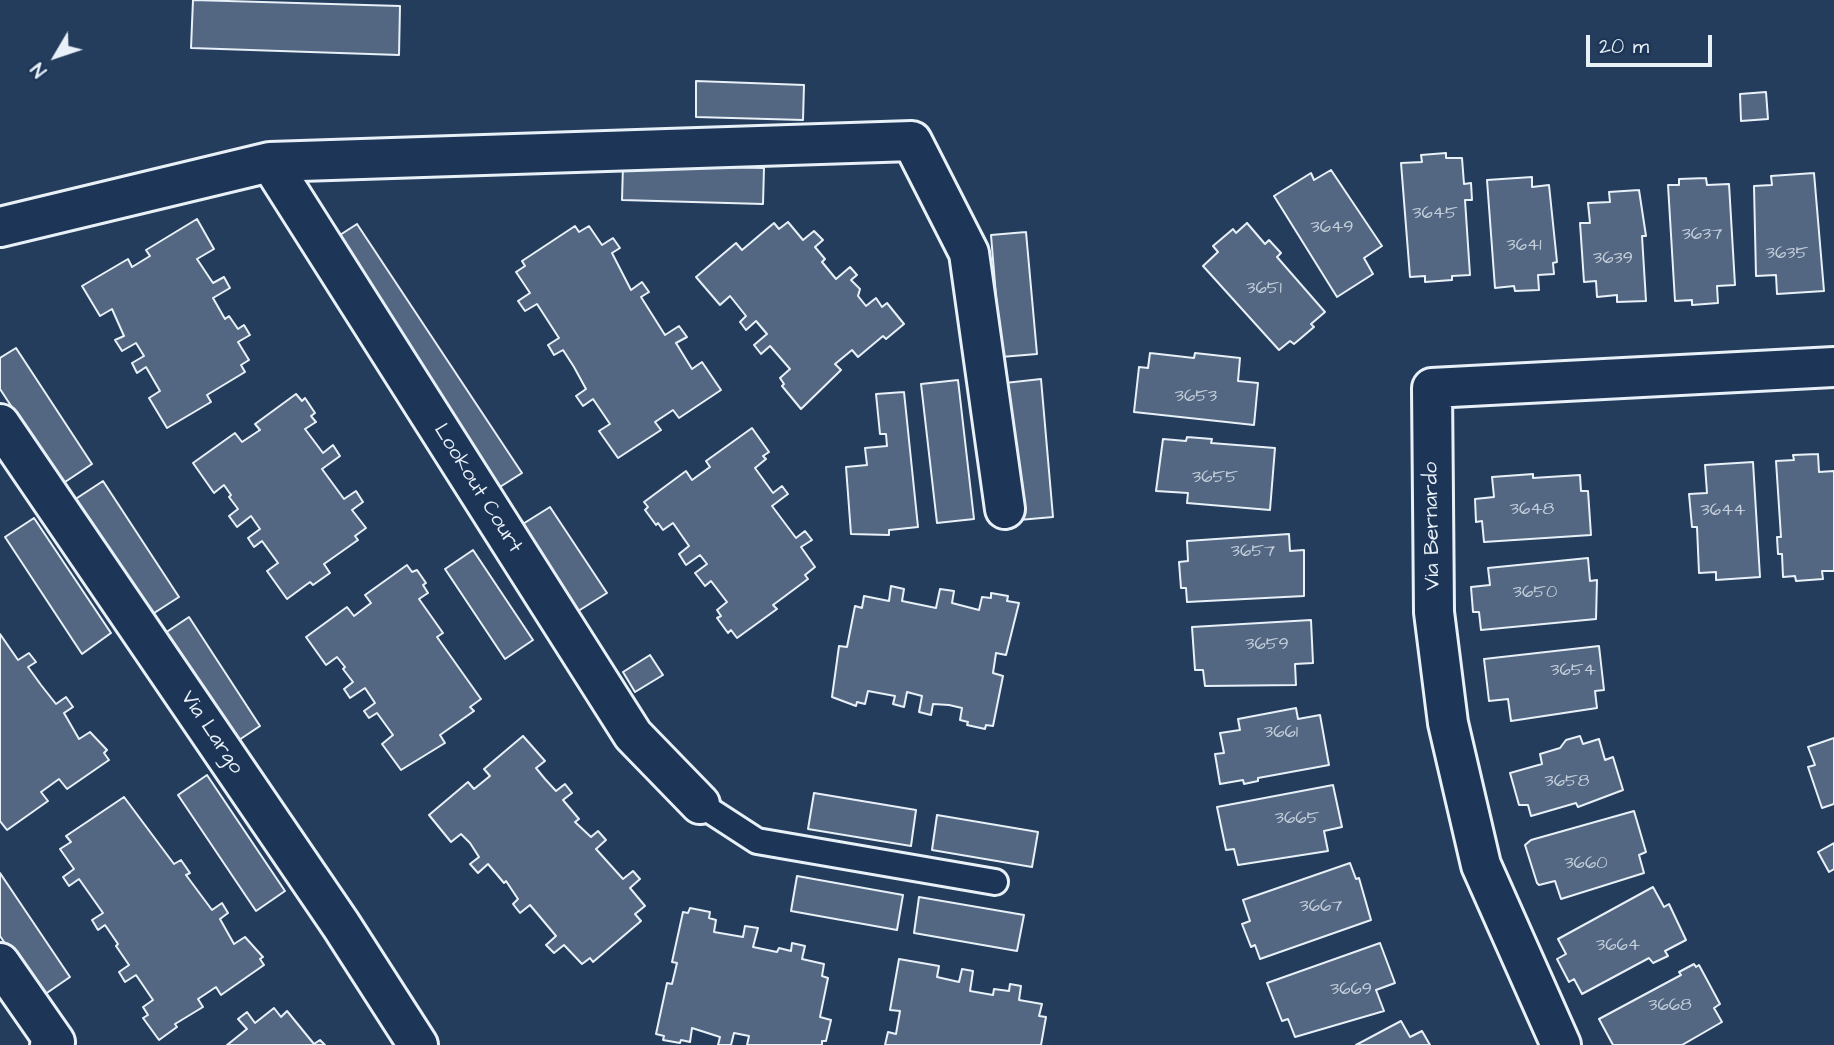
<!DOCTYPE html>
<style>
body{margin:0}
#map{position:relative;width:1834px;height:1045px;overflow:hidden;background:#253d5d;font-family:"Architects Daughter",sans-serif}
canvas{display:block}
.north{position:absolute;left:21px;top:21px;width:70px;height:70px;-webkit-text-stroke:5px #1d3557;paint-order:stroke;rotate:231deg;font-size:19px;font-weight:700;line-height:28px;text-align:center;color:#e8f1f8}
.north::after{content:'';display:block;margin:auto;width:24px;height:32px;background:#e8f1f8;clip-path:polygon(50% 0,100% 100%,50% 72%,0 100%)}
.scale{position:absolute;left:1586px;top:35px;width:126px;height:32px;box-sizing:border-box;border:4px solid #e8f1f8;border-top:0;padding-left:9px;font-size:21px;line-height:24px;white-space:nowrap;color:#e8f1f8;-webkit-text-stroke:5px #1d3557;paint-order:stroke}
</style>
<div id="map">
<canvas width="1834" height="1045"></canvas>
<div class="north">N</div>
<div class="scale">20 m</div>
</div>
<script>
const context = document.querySelector('canvas').getContext('2d');
context.lineJoin = 'round';
function fill(path, color) { context.fillStyle = color; context.fill(path, 'evenodd'); }
const shape = rows => new Path2D(rows.map(r => 'M' + r).join(''));
function stroke(path, color, width, dash) { context.strokeStyle = color; context.lineWidth = width; context.lineCap = dash ? 'butt' : 'round'; context.setLineDash(dash || []); context.stroke(path); }
function drawText(font, color, halo, rows, align = 'center') {
  context.font = font + ' "Architects Daughter",sans-serif'; context.lineWidth = 6; context.setLineDash([]); context.textBaseline = 'middle'; context.strokeStyle = halo; context.fillStyle = color; for (const [text, x, y, turn = 0] of rows) {
    context.save(); context.translate(x, y); context.rotate((+turn || 0) * Math.PI / 180); context.textAlign = isNaN(turn) ? turn : align; if (halo) context.strokeText(text, 0, 0); context.fillText(text, 0, 0); context.restore();
  }
}
const building = shape([
 [193,0,400,6,399,55,191,48,193,0],
 [696,81,804,85,803,120,696,117,696,81],
 [1766,92,1768,119,1741,121,1740,94,1766,92],
 [1446,153,1446,158,1462,158,1464,184,1471,183,1472,200,1465,200,1470,275,1452,276,1452,280,1425,282,1425,276,1410,277,1401,163,1422,162,1421,155,1446,153],
 [623,165,764,168,763,204,622,200,623,165],
 [1331,170,1382,246,1364,258,1373,274,1337,297,1274,196,1311,173,1314,180,1331,170],
 [1814,173,1824,291,1777,294,1776,275,1756,276,1754,186,1772,185,1771,176,1814,173],
 [1532,177,1532,187,1549,185,1557,262,1553,263,1554,274,1538,275,1539,290,1515,291,1514,286,1495,288,1487,180,1532,177],
 [1706,178,1707,185,1729,184,1735,285,1717,286,1718,303,1692,305,1692,300,1675,301,1668,185,1679,185,1679,179,1706,178],
 [1639,190,1646,236,1642,236,1646,301,1617,302,1617,295,1597,297,1596,281,1584,282,1580,223,1590,223,1588,203,1610,202,1609,192,1639,190],
 [197,219,214,249,197,259,213,283,224,277,230,288,213,298,225,319,229,316,238,329,244,325,250,335,238,342,249,360,241,365,245,372,207,395,211,402,167,428,149,398,160,391,146,367,137,373,132,363,144,356,136,343,122,351,115,340,124,336,112,309,100,316,82,286,128,259,132,267,150,256,146,250,197,219],
 [788,222,803,240,814,231,823,240,815,247,825,259,822,262,836,279,850,267,857,275,851,280,860,289,858,296,866,306,876,298,882,307,887,303,904,324,886,339,883,336,858,357,852,350,835,364,841,370,801,409,782,386,784,384,780,378,790,369,770,346,761,354,754,345,767,334,756,321,746,330,740,322,746,316,730,296,720,305,696,277,736,243,742,250,774,223,779,229,788,222],
 [1247,223,1265,244,1269,240,1281,253,1277,257,1325,312,1311,324,1314,327,1294,344,1290,341,1279,350,1203,266,1218,252,1213,246,1233,229,1236,233,1247,223],
 [357,224,522,473,492,492,326,244,357,224],
 [575,226,579,232,589,226,602,245,613,238,620,248,612,253,631,290,642,282,649,292,641,297,665,335,679,326,687,337,676,343,692,369,702,362,721,390,679,418,673,410,655,422,661,430,618,458,599,431,610,424,593,399,583,406,576,396,586,389,574,367,563,350,554,355,548,345,559,338,537,304,525,311,518,301,530,293,516,272,525,266,522,261,575,226],
 [1026,232,1037,354,1001,357,991,235,1026,232],
 [16,348,92,464,62,484,0,389,0,358,16,348],
 [1150,353,1194,358,1195,353,1240,358,1238,381,1258,383,1254,425,1134,412,1139,367,1148,368,1150,353],
 [1041,379,1053,517,1019,520,1005,383,1041,379],
 [958,380,974,519,937,523,921,384,958,380],
 [904,392,918,527,889,530,889,535,851,534,846,467,867,465,865,448,887,446,886,434,880,434,876,394,904,392],
 [296,394,302,401,305,398,315,413,311,416,316,422,305,429,323,453,333,445,340,456,322,469,344,499,356,491,363,502,352,510,366,528,355,536,358,540,324,564,330,573,313,585,310,582,287,599,267,571,278,563,262,541,254,547,248,538,260,529,251,516,237,527,229,516,238,509,229,497,231,495,224,485,214,493,193,463,235,433,242,442,260,430,255,424,296,394],
 [752,428,769,452,763,456,766,459,755,468,773,493,782,486,788,494,772,506,796,538,805,531,812,540,801,547,815,567,805,575,808,579,773,605,777,609,737,638,731,630,728,633,717,618,721,616,717,610,727,602,711,581,705,586,695,573,707,564,700,555,686,565,679,554,689,546,673,523,663,530,658,523,656,525,645,510,648,507,644,502,686,471,692,480,710,467,706,461,752,428],
 [1187,437,1212,439,1211,443,1275,448,1270,510,1187,503,1188,493,1156,491,1163,439,1186,441,1187,437],
 [1818,454,1819,472,1834,471,1834,571,1822,571,1823,579,1796,581,1795,576,1783,577,1782,554,1778,554,1777,537,1781,537,1776,461,1794,460,1793,455,1818,454],
 [1753,462,1760,577,1716,580,1716,572,1699,573,1697,527,1692,527,1689,494,1707,493,1705,465,1753,462],
 [1533,474,1533,478,1580,475,1581,491,1588,491,1591,535,1484,542,1482,521,1476,522,1475,499,1494,497,1492,477,1533,474],
 [103,481,179,597,151,615,74,500,103,481],
 [550,507,607,593,575,613,518,527,550,507],
 [34,518,111,633,82,654,5,537,34,518],
 [1289,534,1290,551,1304,550,1304,596,1187,602,1186,588,1181,588,1179,562,1188,561,1187,541,1289,534],
 [473,550,533,640,505,659,445,569,473,550],
 [1588,558,1590,581,1597,580,1596,619,1481,630,1479,612,1473,612,1471,587,1490,585,1488,568,1588,558],
 [407,565,412,572,417,570,426,583,423,585,428,593,419,599,443,633,437,637,481,699,470,707,474,711,440,735,445,743,401,770,382,744,393,735,377,713,369,718,364,711,375,703,365,688,350,698,344,689,353,682,343,669,345,667,337,657,326,665,306,637,347,607,354,616,371,603,365,595,407,565],
 [891,586,904,589,902,601,936,608,940,589,954,591,952,603,979,610,982,597,991,598,991,593,1008,596,1007,601,1019,603,1006,655,996,653,993,673,1003,676,993,726,986,725,985,729,967,725,968,722,960,720,962,708,949,705,933,704,931,715,919,712,922,696,907,692,904,707,893,704,895,696,868,691,865,704,857,702,856,706,832,697,839,646,847,647,855,606,862,608,864,596,889,601,891,586],
 [189,617,260,726,236,742,165,633,189,617],
 [1311,620,1313,663,1295,664,1296,685,1205,686,1203,670,1195,670,1192,627,1311,620],
 [0,634,18,660,29,653,36,662,28,667,41,685,56,704,66,697,73,707,64,713,79,739,90,732,107,750,104,753,109,760,67,789,59,779,41,792,48,801,7,830,0,821,0,634],
 [1599,646,1604,690,1595,691,1597,708,1511,721,1508,699,1489,701,1484,659,1599,646],
 [650,655,663,675,635,692,623,672,650,655],
 [1296,708,1298,719,1320,715,1329,765,1258,778,1258,781,1244,784,1243,780,1220,784,1215,754,1224,753,1220,733,1240,730,1238,719,1296,708],
 [523,736,545,761,536,768,545,779,556,791,565,784,572,793,563,800,579,819,575,822,591,837,598,831,606,840,596,849,623,879,633,871,640,879,630,888,645,906,635,914,641,921,593,962,590,958,582,964,564,945,554,953,546,945,556,936,530,905,520,913,513,904,518,899,506,881,504,883,488,864,478,873,470,864,479,857,470,843,461,834,451,842,429,815,468,782,474,789,490,776,484,769,523,736],
 [1580,736,1583,744,1599,739,1605,760,1613,757,1623,790,1578,807,1576,803,1531,816,1528,805,1519,805,1510,773,1542,764,1540,754,1560,748,1566,740,1580,736],
 [1834,738,1834,804,1822,808,1808,767,1815,765,1808,747,1834,738],
 [207,775,285,891,256,911,178,795,207,775],
 [1333,785,1342,827,1324,831,1328,851,1238,865,1234,849,1226,850,1217,807,1333,785],
 [814,793,916,810,911,846,808,829,814,793],
 [124,797,174,864,181,860,190,873,186,875,212,910,222,903,228,913,220,919,234,944,245,937,263,957,260,959,264,965,221,995,216,987,198,999,203,1007,175,1024,177,1027,159,1040,143,1018,148,1015,143,1007,153,1000,136,975,125,982,119,972,129,965,116,946,118,944,105,925,98,930,92,920,103,913,79,879,69,886,63,877,74,869,60,849,71,842,66,836,124,797],
 [1634,811,1646,852,1639,855,1644,873,1561,899,1555,881,1539,885,1537,883,1525,845,1531,840,1634,811],
 [937,815,1038,832,1032,867,932,850,937,815],
 [1834,843,1834,869,1829,872,1818,852,1834,843],
 [1350,863,1356,879,1359,878,1371,920,1260,959,1255,945,1251,947,1242,924,1250,921,1243,900,1350,863],
 [0,873,70,977,41,997,0,936,0,873],
 [797,876,903,895,897,930,791,911,797,876],
 [1653,887,1664,907,1669,904,1686,940,1665,951,1668,956,1653,963,1649,958,1582,994,1574,979,1569,982,1557,959,1566,954,1558,939,1653,887],
 [919,897,1024,915,1017,951,914,933,919,897],
 [690,908,710,912,709,918,716,920,714,932,743,937,745,926,758,928,753,947,777,952,779,948,791,951,792,943,805,946,802,959,824,964,822,976,828,978,820,1017,831,1020,826,1041,822,1041,822,1045,747,1045,749,1036,734,1033,731,1045,718,1045,720,1037,692,1028,690,1042,681,1040,680,1043,663,1040,664,1036,656,1034,667,983,672,984,677,963,672,962,683,912,688,913,690,908],
 [1380,943,1395,983,1376,990,1384,1011,1295,1037,1288,1019,1282,1021,1267,983,1380,943],
 [899,959,939,966,937,977,959,982,962,969,973,971,970,991,993,995,994,989,1009,991,1010,984,1021,986,1019,1000,1042,1004,1039,1016,1046,1017,1041,1045,885,1045,888,1032,896,1034,900,1011,890,1010,899,959],
 [1694,964,1696,967,1699,965,1720,1004,1714,1008,1722,1022,1682,1045,1613,1045,1599,1019,1681,975,1679,972,1694,964],
 [274,1008,281,1017,287,1011,314,1044,320,1040,325,1045,227,1045,247,1029,238,1019,247,1012,255,1023,274,1008],
 [1401,1021,1410,1037,1422,1031,1430,1045,1356,1045,1401,1021]
]);
fill(building, '#536782');
stroke(building, '#e8f1f8', 2);
const service = shape([
 [700,804,757,841,995,882]
]);
const minor = shape([
 [270,162,633,735,700,804],
 [0,227,270,162,912,141,969,253,1005,509],
 [0,424,341,925,418,1045],
 [0,963,55,1042,50,1045],
 [1561,1045,1481,865,1448,723,1434,612,1432,388,1834,367]
]);
stroke(service, '#e8f1f8', 30);
stroke(minor, '#e8f1f8', 44);
stroke(service, '#1d3557', 24);
stroke(minor, '#1d3557', 38);
drawText('18px', '#c3ceda', null, [
 ["3645",1435,214],
 ["3649",1332,228],
 ["3637",1702,235],
 ["3641",1524,246],
 ["3635",1787,254],
 ["3639",1613,259],
 ["3651",1264,289],
 ["3653",1196,397],
 ["3655",1215,478],
 ["3648",1532,510],
 ["3644",1723,511],
 ["3657",1253,552],
 ["3650",1535,593],
 ["3659",1267,645],
 ["3654",1573,671],
 ["3661",1281,733],
 ["3658",1567,782],
 ["3665",1297,819],
 ["3660",1586,864],
 ["3667",1321,907],
 ["3664",1618,946],
 ["3669",1351,990],
 ["3668",1670,1006]
]);
drawText('21px', '#e8f1f8', '#1d3557', [
 ["Lookout Court",477,489,58],
 ["Via Bernardo",1433,526,-91],
 ["Via Largo",211,733,56]
]);
</script>
